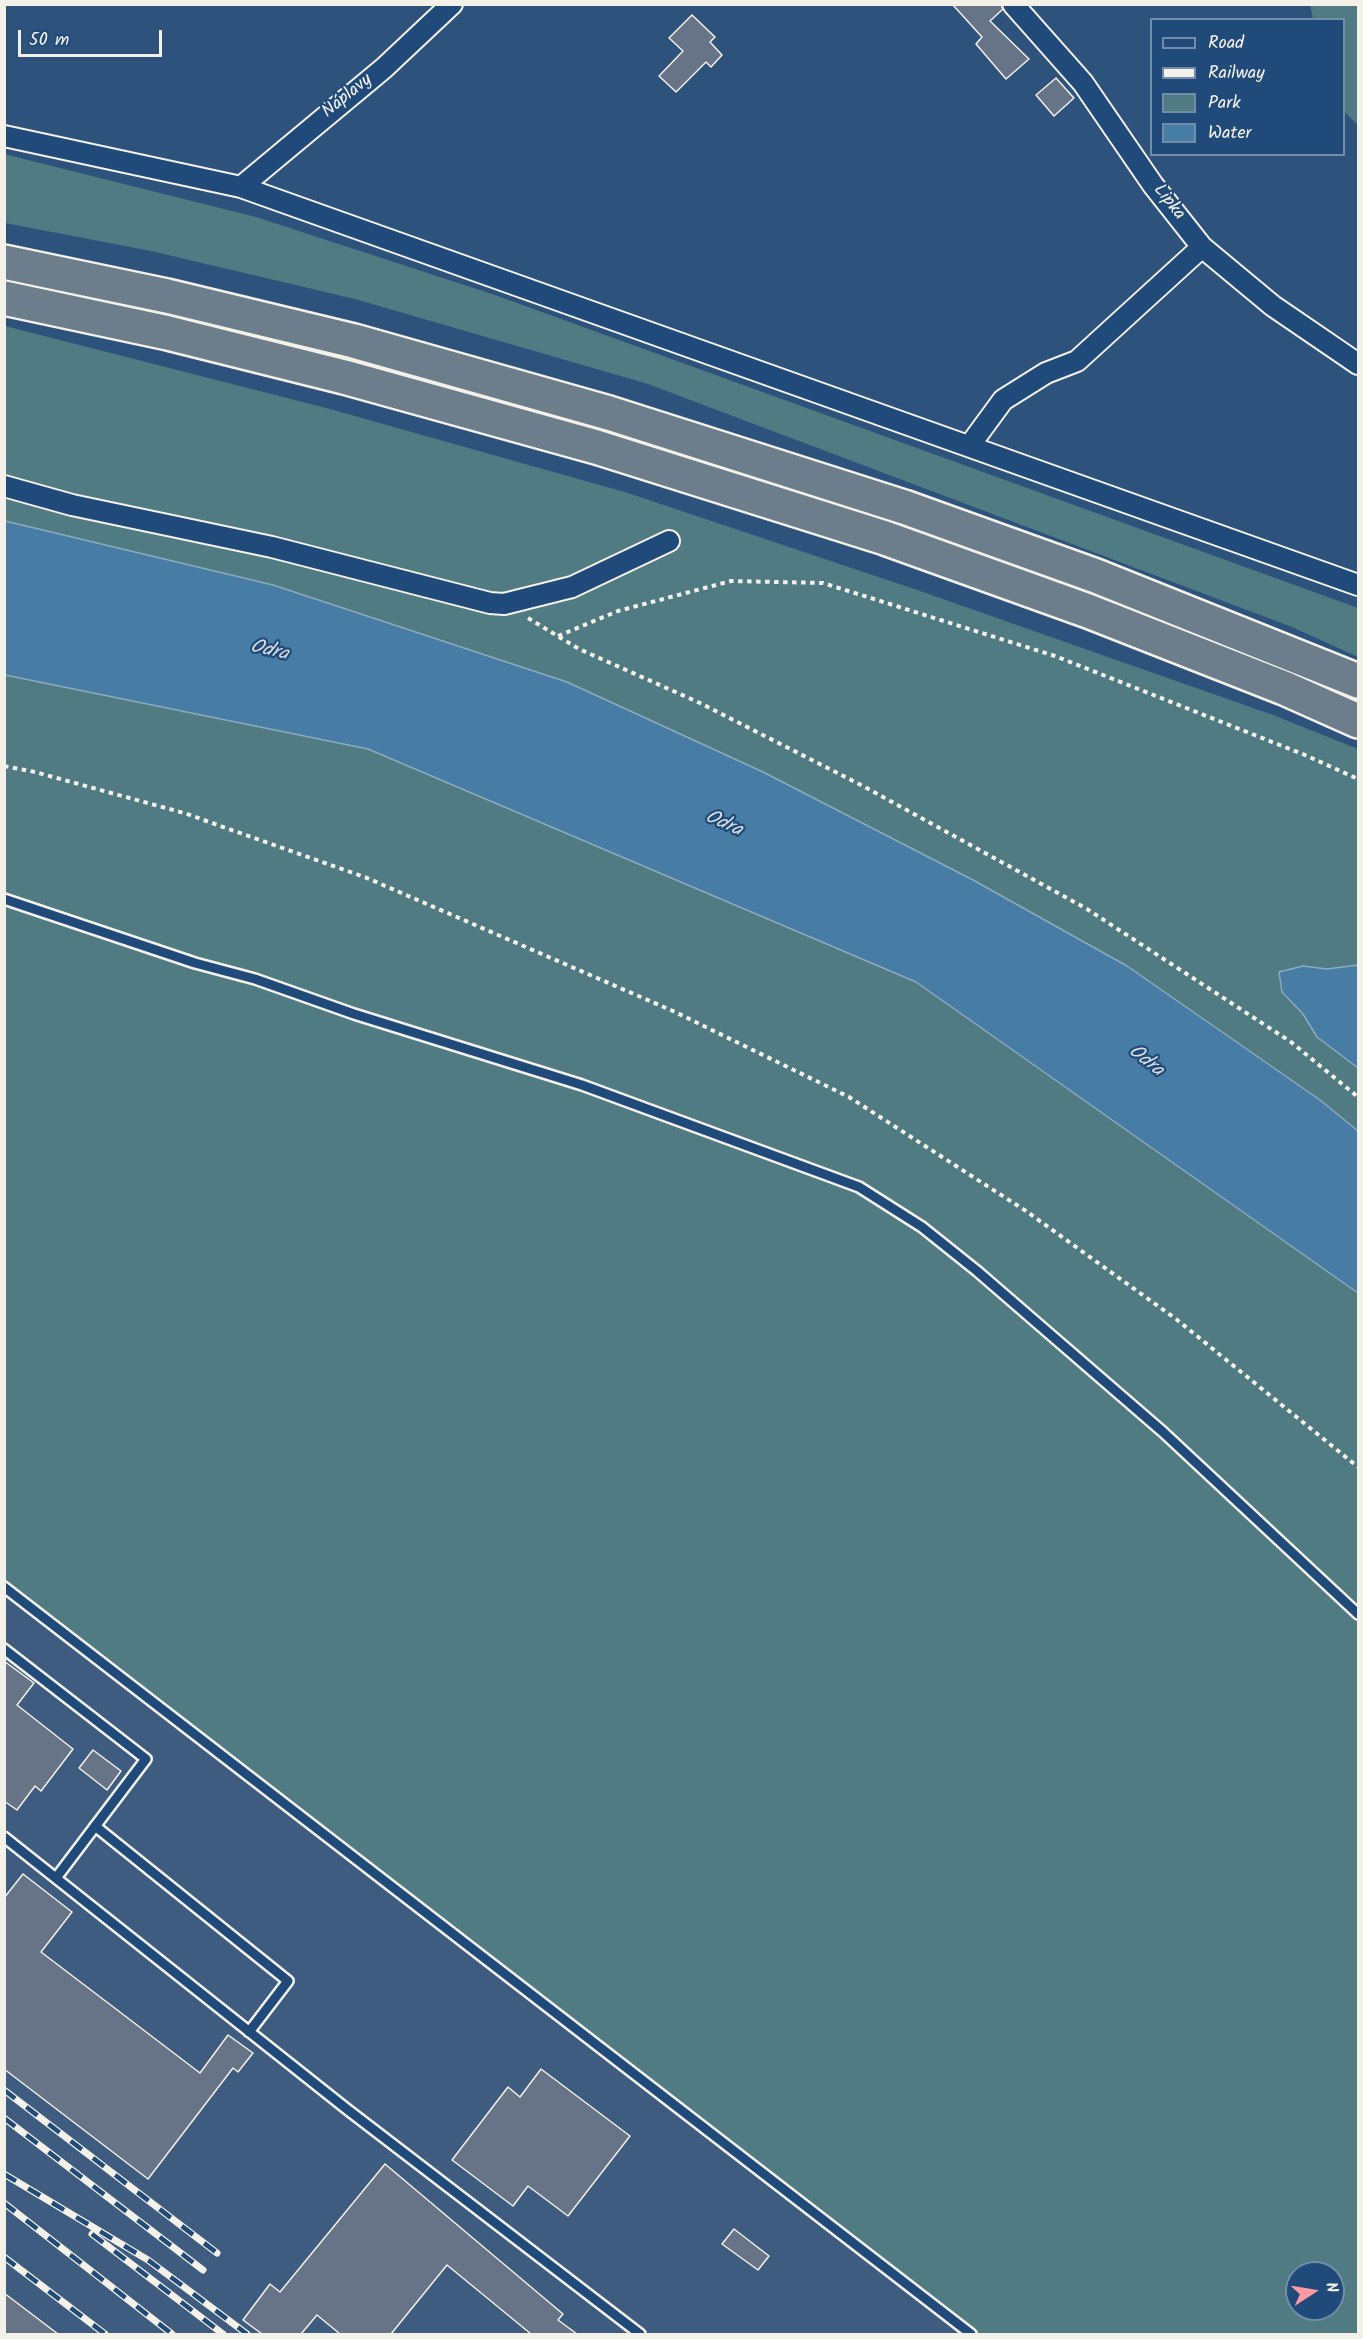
<!DOCTYPE html>
<meta charset="utf-8">
<style>
body{margin:0}
#map{position:relative;width:1363px;height:2339px;overflow:hidden;background:#2d527c;font-family:Kalam,sans-serif}
canvas{display:block}
.frame{position:absolute;inset:0;border:6px solid #f4f1e8;pointer-events:none}
.legend{position:absolute;left:1150px;top:18px;width:195px;height:138px;box-sizing:border-box;background:#1f4a7a;border:2px solid #748da6;margin:0;padding:8px 10px;list-style:none;font-size:18px;color:#f4f1e8}
.legend li{display:flex;align-items:center;gap:12px;height:30px}
.legend b{width:30px;border:2px solid #748da6}
.north{position:absolute;left:1285px;top:2261px;width:60px;height:60px;box-sizing:border-box;background:#1f4a7a;border:2px solid #748da6;border-radius:50%;rotate:78deg;font-size:16px;font-weight:700;line-height:24px;text-align:center;color:#f4f1e8}
.north::after{content:'';display:block;margin:auto;width:21px;height:27px;background:#ff9aa2;clip-path:polygon(50% 0,100% 100%,50% 72%,0 100%)}
.scale{position:absolute;left:18px;top:30px;width:144px;height:27px;box-sizing:border-box;border:3px solid #f4f1e8;border-top:0;padding-left:8px;font-size:18px;line-height:21px;white-space:nowrap;color:#f4f1e8;-webkit-text-stroke:4px #1f4a7a;paint-order:stroke}
</style>
<div id="map">
<canvas width="1363" height="2339"></canvas>
<div class="frame"></div>
<ul class="legend">
<li><b style="height:8px;background:#1f4a7a"></b>Road</li>
<li><b style="height:8px;background:#f4f1e8"></b>Railway</li>
<li><b style="height:16px;background:#517b83"></b>Park</li>
<li><b style="height:16px;background:#477ca4"></b>Water</li>
</ul>
<div class="north">N</div>
<div class="scale">50 m</div>
</div>
<script>
const context = document.querySelector('canvas').getContext('2d');
context.lineJoin = 'round';
function fill(path, color) { context.fillStyle = color; context.fill(path, 'evenodd'); }
const shape = rows => new Path2D(rows.map(r => 'M' + r).join(''));
function stroke(path, color, width, dash) { context.strokeStyle = color; context.lineWidth = width; context.lineCap = dash ? 'butt' : 'round'; context.setLineDash(dash || []); context.stroke(path); }
function drawText(font, color, halo, rows, align = 'center') {
  context.font = font + ' Kalam,sans-serif'; context.lineWidth = 4.5; context.setLineDash([]); context.textBaseline = 'middle'; context.strokeStyle = halo; context.fillStyle = color; for (const [text, x, y, turn = 0] of rows) {
    context.save(); context.translate(x, y); context.rotate((+turn || 0) * Math.PI / 180); context.textAlign = isNaN(turn) ? turn : align; if (halo) context.strokeText(text, 0, 0); context.fillText(text, 0, 0); context.restore();
  }
}
fill(shape([
 [5,1587,972,2334,5,2334]
]), '#3e5c7f');
fill(shape([
 [1310,5,1358,5,1358,125,1344,111,1344,20,1313,19],
 [4,154,256,217,495,295,1358,608,1358,657,1292,627,648,384,355,299,151,251,5,223],
 [5,326,330,409,628,493,923,592,1273,715,1358,749,1358,965,1327,969,1303,966,1279,973,1282,992,1303,1014,1317,1037,1358,1068,1358,1131,1320,1100,1127,966,973,880,763,772,567,682,273,585,5,521],
 [4,675,368,749,916,982,1358,1293,1358,2334,971,2334,5,1587],
 [1297,2273,1333,2273,1333,2309,1297,2309]
]), '#517b83');
const water = shape([
 [5,521,273,585,567,682,763,772,973,880,1127,966,1320,1100,1358,1131,1358,1293,916,982,368,749,5,675,5,521],
 [1358,965,1358,1068,1317,1037,1303,1014,1282,992,1279,972,1303,966,1327,969,1358,965]
]);
fill(water, '#477ca4');
stroke(water, '#8cabbf', 1.5);
const building = shape([
 [952,4,1001,4,1003,9,990,21,1029,59,1006,79,976,44,982,37,952,4],
 [692,15,715,37,710,42,722,55,711,67,706,62,676,92,659,76,683,51,669,38,692,15],
 [1056,78,1074,98,1054,116,1036,95,1056,78],
 [4,1661,34,1683,17,1705,73,1749,41,1791,35,1786,17,1810,4,1801,4,1661],
 [93,1750,121,1771,107,1790,79,1768,93,1750],
 [23,1874,72,1912,41,1952,200,2073,228,2035,253,2053,238,2072,233,2068,148,2179,4,2069,4,1898,23,1874],
 [541,2069,630,2136,568,2216,528,2186,513,2206,452,2160,508,2087,520,2097,541,2069],
 [385,2164,563,2314,558,2320,577,2334,531,2334,447,2265,391,2334,340,2334,317,2315,301,2334,262,2334,243,2320,270,2284,280,2292,385,2164],
 [734,2229,769,2256,758,2270,722,2244,734,2229],
 [4,2293,58,2334,4,2334,4,2293]
]);
fill(building, '#677386');
stroke(building, '#f4f1e8', 1.5);
const service = shape([
 [4,899,195,963,255,979,354,1014,582,1085,859,1187,922,1227,977,1271,1163,1432,1358,1614],
 [4,1587,971,2334],
 [4,1649,146,1759,56,1878],
 [95,1826,288,1981,249,2032],
 [4,1837,348,2110,640,2334]
]);
const minor = shape([
 [1013,4,1083,83,1153,185,1202,247,1273,306,1358,364],
 [4,136,241,187,1358,585],
 [241,187,384,68,452,4],
 [970,445,1003,400,1046,373,1077,361,1202,247],
 [4,486,72,505,272,547,490,603,504,604,572,587,669,541]
]);
const motorway = shape([
 [4,262,167,296,354,341,609,413,904,507,1096,576,1358,681],
 [4,298,168,333,344,377,596,447,885,538,1088,611,1284,688,1358,721]
]);
stroke(service, '#f4f1e8', 14);
stroke(minor, '#f4f1e8', 24);
stroke(motorway, '#f4f1e8', 38);
stroke(shape([
 [4,365,5,365],
 [528,618,579,649,700,703,863,786,1087,909,1291,1042,1358,1097],
 [558,636,618,611,731,581,823,583,1055,656,1305,755,1358,779],
 [4,766,35,772,184,813,367,878,673,1011,849,1097,1026,1211,1176,1319,1358,1467]
]), '#f4f1e8', 4, [4.5, 4.5]);
stroke(service, '#1f4a7a', 9);
stroke(minor, '#1f4a7a', 20);
stroke(motorway, '#6c7d8b', 33);
const rail = shape([
 [4,2090,217,2253],
 [4,2118,203,2270],
 [4,2174,148,2260,247,2334],
 [4,2203,172,2334],
 [92,2234,223,2334],
 [4,2257,105,2334]
]);
stroke(rail, '#f4f1e8', 7);
stroke(rail, '#1f4a7a', 4.5, [14]);
drawText('18px', '#f4f1e8', '#1f4a7a', [
 ["Náplavy",348,97,-39],
 ["Lipka",1168,203,52]
]);
drawText('italic 20px', '#dadfde', '#1f4a7a', [
 ["Odra",269,652,13],
 ["Odra",723,825,24],
 ["Odra",1145,1062,38]
]);
</script>
